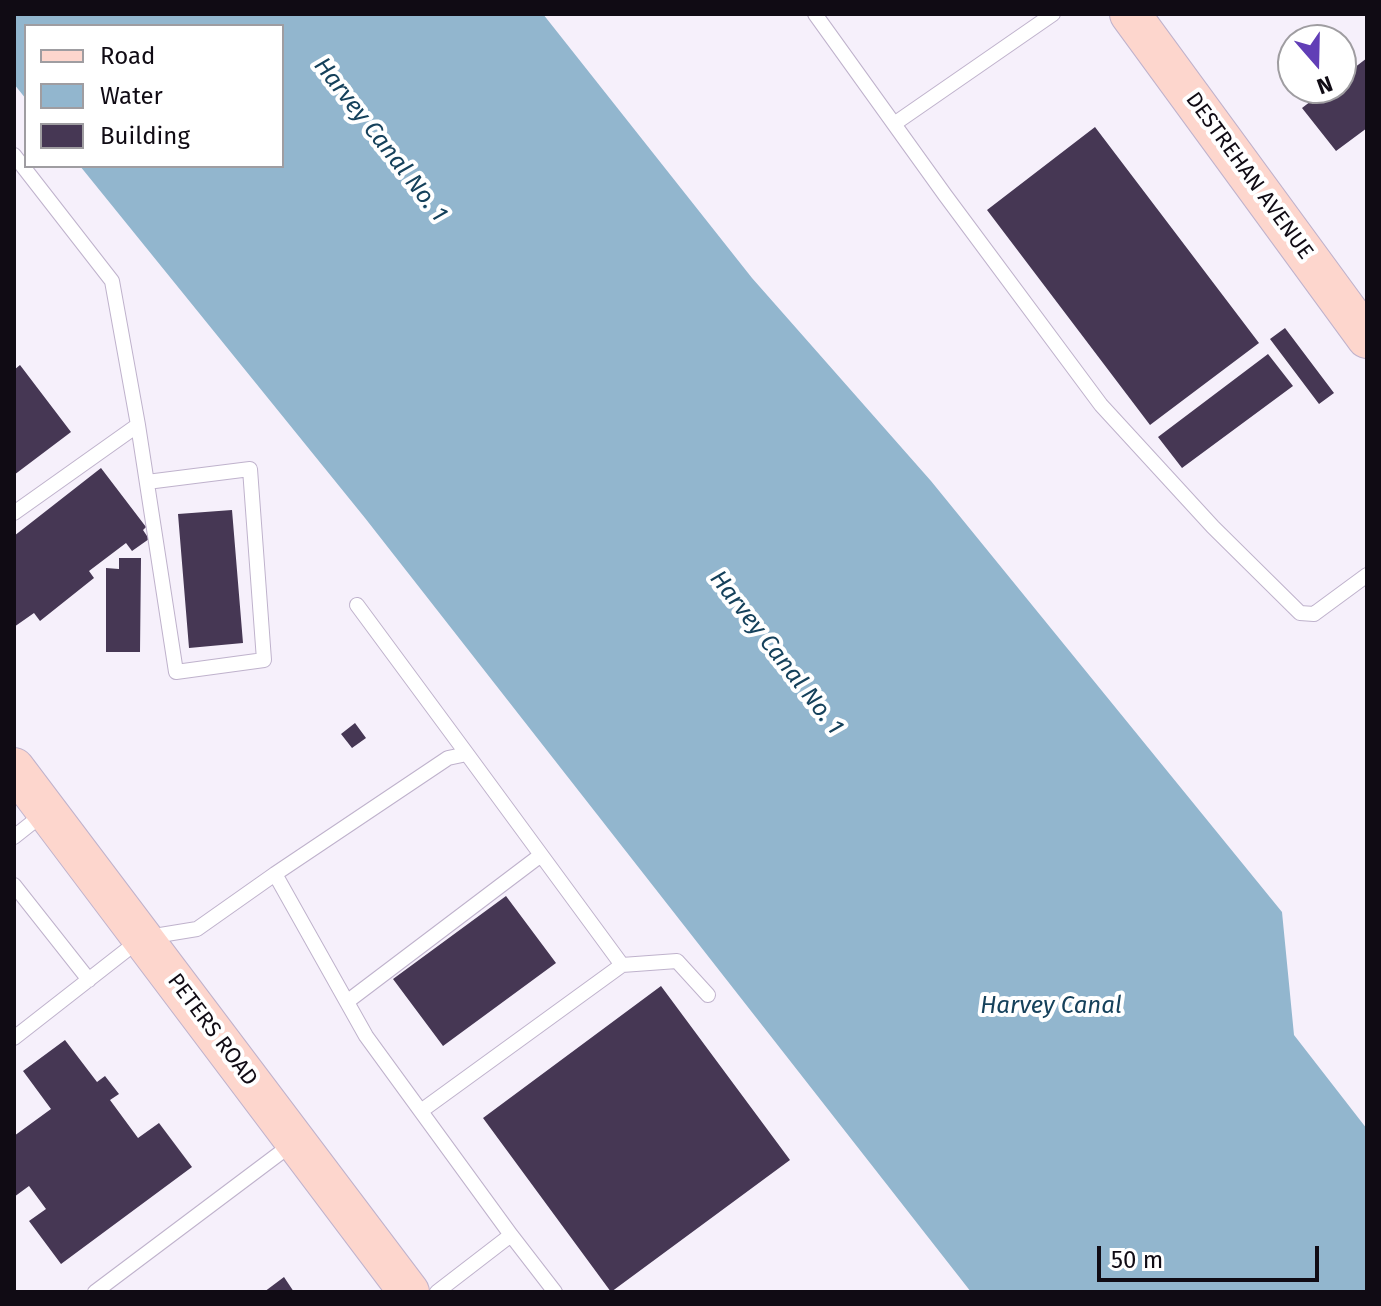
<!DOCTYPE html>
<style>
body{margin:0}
#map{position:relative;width:1381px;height:1306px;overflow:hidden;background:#f6f0fb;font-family:"Fira Sans",sans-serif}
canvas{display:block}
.frame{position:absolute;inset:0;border:16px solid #100b14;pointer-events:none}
.legend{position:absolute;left:24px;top:24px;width:260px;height:144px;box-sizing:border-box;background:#fff;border:2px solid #9f9da1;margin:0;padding:10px 14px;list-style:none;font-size:24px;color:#100b14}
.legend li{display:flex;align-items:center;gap:16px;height:40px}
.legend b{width:40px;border:2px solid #9f9da1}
.north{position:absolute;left:1277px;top:24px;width:80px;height:80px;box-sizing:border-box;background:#fff;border:2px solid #9f9da1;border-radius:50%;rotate:160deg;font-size:22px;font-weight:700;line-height:32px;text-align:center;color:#100b14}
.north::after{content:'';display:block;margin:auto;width:28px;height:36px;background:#613eb6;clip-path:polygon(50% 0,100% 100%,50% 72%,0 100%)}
.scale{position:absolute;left:1097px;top:1246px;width:222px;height:36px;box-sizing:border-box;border:4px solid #100b14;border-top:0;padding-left:10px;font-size:24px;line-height:28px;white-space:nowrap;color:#100b14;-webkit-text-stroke:6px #fff;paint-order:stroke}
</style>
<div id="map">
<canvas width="1381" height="1306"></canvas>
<div class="frame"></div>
<ul class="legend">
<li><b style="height:10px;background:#fdd6cd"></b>Road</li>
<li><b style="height:22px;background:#92b6ce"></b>Water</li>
<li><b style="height:22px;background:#463754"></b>Building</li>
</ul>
<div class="north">N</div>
<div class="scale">50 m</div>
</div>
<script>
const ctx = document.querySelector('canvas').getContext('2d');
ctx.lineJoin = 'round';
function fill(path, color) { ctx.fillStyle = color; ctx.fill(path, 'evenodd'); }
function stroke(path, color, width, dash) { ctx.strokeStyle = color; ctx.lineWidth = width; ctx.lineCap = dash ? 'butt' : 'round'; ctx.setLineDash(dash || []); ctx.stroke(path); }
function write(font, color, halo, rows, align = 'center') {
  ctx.font = font + ' "Fira Sans",sans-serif'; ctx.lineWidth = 8; ctx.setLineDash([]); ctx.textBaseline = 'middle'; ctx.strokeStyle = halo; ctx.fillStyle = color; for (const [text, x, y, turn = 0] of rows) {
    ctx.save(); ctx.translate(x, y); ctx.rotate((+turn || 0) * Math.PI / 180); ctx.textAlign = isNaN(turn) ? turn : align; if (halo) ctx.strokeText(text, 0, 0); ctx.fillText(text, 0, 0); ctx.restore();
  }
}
const water = new Path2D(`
 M14,14H543L752,278L931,481L1282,912L1294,1035L1367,1129V1292H971L365,518L80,166H282V26H26V99L14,84Z`);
const building = new Path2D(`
 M1367,58V128L1336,151L1302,108L1328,88H1341V78Z
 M1095,127L1259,343L1150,425L987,210Z
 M1285,328L1334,393L1319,404L1270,339Z
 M1268,354L1293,386L1182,468L1158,437Z
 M20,365L71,432L14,475V370Z
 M101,468L146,527L143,530L149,539L132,551L126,543L89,571L94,578L40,621L34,613L14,627V536Z
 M232,510L243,643L189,648L178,514Z
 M119,558H141L140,652H106V568L119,569Z
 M355,723L366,738L352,748L341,734Z
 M506,896L556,963L443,1046L393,979Z
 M661,986L790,1160L611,1292L483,1118Z
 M65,1040L97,1082L105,1076L119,1094L110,1100L138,1138L159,1123L192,1167L61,1264L29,1221L46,1209L29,1186L14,1197V1136L51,1109L23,1071Z
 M284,1277L294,1292H264Z`);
const lane = new Path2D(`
 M815,14L945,195L1101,405L1213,527L1300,613L1314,614L1367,575
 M894,124L1053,14
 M14,155L112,281L138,425
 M14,513L138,425L176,672L264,660L250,469L147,482
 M357,605L467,754
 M14,837L43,814
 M275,874L448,758L467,754L622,965L421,1111
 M14,885L89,980
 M622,965L677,961L708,995
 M348,1001L541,855
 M14,1038L142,938L197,929L275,874L366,1036L511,1235
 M95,1292L292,1144
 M437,1292L511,1235L555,1292`);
const secondary = new Path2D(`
 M1130,14L1367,338
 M14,768L409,1292`);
const streetNames = [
 ["DESTREHAN AVENUE",1249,176,54],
 ["PETERS ROAD",212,1030,53]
];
const waterNames = [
 ["Harvey Canal No. 1",380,140,52],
 ["Harvey Canal No. 1",776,653,52],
 ["Harvey Canal",1051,1006]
];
fill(water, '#92b6ce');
fill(building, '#463754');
stroke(lane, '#bfb2cc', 16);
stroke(secondary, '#bfb2cc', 42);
stroke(lane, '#fff', 14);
stroke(secondary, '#fdd6cd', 40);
write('22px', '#100b14', '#fff', streetNames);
write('italic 24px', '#15415b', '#fff', waterNames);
</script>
